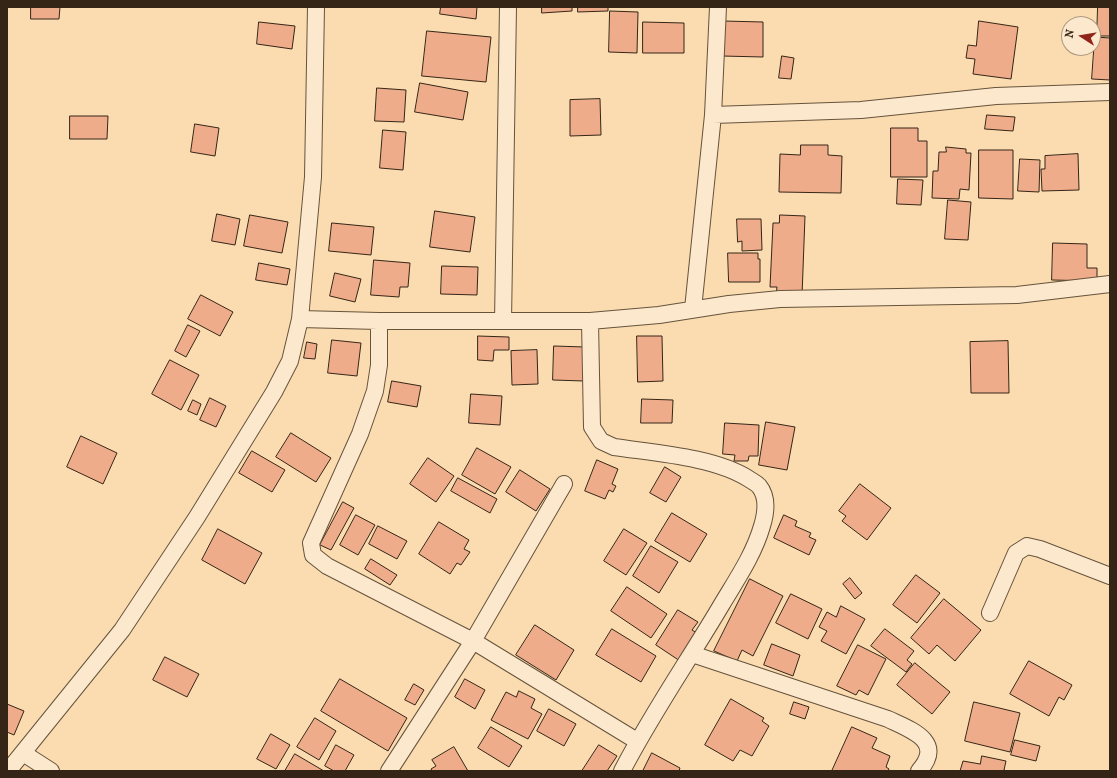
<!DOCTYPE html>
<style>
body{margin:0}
#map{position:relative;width:1117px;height:778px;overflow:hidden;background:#fadcb0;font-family:"IM FELL French Canon",serif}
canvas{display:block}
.frame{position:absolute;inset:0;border:8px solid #352516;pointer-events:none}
.north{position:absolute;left:1061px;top:16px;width:40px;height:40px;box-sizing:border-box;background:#fce8cc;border:1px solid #ac9a83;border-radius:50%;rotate:282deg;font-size:11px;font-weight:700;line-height:16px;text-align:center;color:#352516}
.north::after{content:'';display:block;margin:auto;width:14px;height:18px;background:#8f2418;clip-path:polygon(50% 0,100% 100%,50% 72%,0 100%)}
</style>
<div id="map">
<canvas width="1117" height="778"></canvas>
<div class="frame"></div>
<div class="north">N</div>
</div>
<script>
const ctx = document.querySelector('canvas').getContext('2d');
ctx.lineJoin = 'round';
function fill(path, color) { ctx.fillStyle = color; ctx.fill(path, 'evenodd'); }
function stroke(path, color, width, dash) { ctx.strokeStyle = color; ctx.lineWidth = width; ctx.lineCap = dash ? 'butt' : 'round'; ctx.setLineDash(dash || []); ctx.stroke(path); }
const building = new Path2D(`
 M31,7H60L59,19H31Z
 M441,7H477L476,19L440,14Z
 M542,7H572V11L542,13Z
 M578,7H608V11L578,12Z
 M1098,7H1110V36H1097Z
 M610,11L638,12L637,53L609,52Z
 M723,21L763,22V57L722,56Z
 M979,21L1018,27L1011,79L973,74L975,59L966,58L968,45L976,46Z
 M259,22L295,26L292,49L257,44Z
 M643,22L684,23V53H643Z
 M427,31L491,37L486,82L422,76Z
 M1095,37L1110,38V80L1092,79Z
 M782,56L794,58L791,79L779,78Z
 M420,83L468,92L463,120L415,112Z
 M377,88L406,90L404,122L375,121Z
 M600,99L601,135L570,136V100Z
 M987,115L1015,117L1013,131L985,129Z
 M70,116H108L107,139H70Z
 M195,124L219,128L215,156L191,152Z
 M891,128H918V141H927V177H891Z
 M383,130L406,132L403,170L380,168Z
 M801,145H828V155L842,156L841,193L779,192L780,154L800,155Z
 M946,147L966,149V153H971L969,190L960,189L959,199L932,198L933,171H938L939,152H946Z
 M979,150H1013V199L979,198Z
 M1078,154L1079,190L1042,191L1041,169H1045V156Z
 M1020,159L1040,160L1039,192L1018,191Z
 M898,179L923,180L921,205L897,204Z
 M948,200L971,202L968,240L945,239Z
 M435,211L475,217L470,252L430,247Z
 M217,214L240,219L235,245L212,241Z
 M250,215L288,222L282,253L244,246Z
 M780,215L805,216L802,296L776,295L777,287H770L773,223H779Z
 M737,219H761L762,250L742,251V241L738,242Z
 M332,223L374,227L371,255L329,251Z
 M1053,243L1087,244V268H1097V281L1052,280Z
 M728,253H758V259H760V282H729Z
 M374,260L410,263L408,287H400L399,297L371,295Z
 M259,263L290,269L287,285L256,280Z
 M442,266L478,267L477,295L441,294Z
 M335,273L361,279L355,302L330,296Z
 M201,295L233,312L220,336L188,319Z
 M188,325L200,331L186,357L175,351Z
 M478,336L509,337V350H494L493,361L478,360Z
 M637,336H662L663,381L638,382Z
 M332,340L361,343L357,376L328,373Z
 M1008,341L1009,393H971L970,342Z
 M307,342L317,344L315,359L304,358Z
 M554,346L585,347L584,381L553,380Z
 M537,350L538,384L512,385L511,351Z
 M170,360L199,375L181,410L152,394Z
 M392,381L421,386L417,407L388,402Z
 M471,394L502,396L500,425L469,423Z
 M210,398L226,406L216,427L200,420Z
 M642,399L673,400L672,423H641Z
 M193,400L201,404L197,415L188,411Z
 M766,422L795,427L787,470L759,465Z
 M725,423L759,425L758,456H749L748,461H734L735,455L723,454Z
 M291,433L331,458L316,482L276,457Z
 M81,436L117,453L103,484L67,467Z
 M477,448L511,467L495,494L462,475Z
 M252,451L285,470L272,492L239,473Z
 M428,458L454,476L436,502L410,484Z
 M597,460L618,469L612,484L616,486L613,492L609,490L605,499L585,491Z
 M665,467L681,477L666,502L650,493Z
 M520,470L550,489L536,511L506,492Z
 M458,478L497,499L490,513L451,491Z
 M860,484L891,508L867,540L842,521L846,516L839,511Z
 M343,502L354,508L331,550L320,545Z
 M672,513L707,534L690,562L655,541Z
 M356,515L375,525L358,555L340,545Z
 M784,515L797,521L795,526L811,533L809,537L816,540L809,555L774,538Z
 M439,522L469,540L464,549L470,552L461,565L457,563L450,574L419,554Z
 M378,526L407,541L397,559L369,544Z
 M218,529L262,553L245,584L202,560Z
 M624,529L647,543L626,575L604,561Z
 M651,546L678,562L659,593L633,576Z
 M371,559L397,575L390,585L365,569Z
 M916,575L940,593L917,623L893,605Z
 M850,578L862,593L855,599L843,584Z
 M750,579L783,596L753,656L742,650L737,661L714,651Z
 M627,587L667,614L651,638L611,611Z
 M791,594L822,609L808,639L776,623Z
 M944,599L981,630L955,661L937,645L929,654L911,638Z
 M841,606L865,619L846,654L821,641L827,631L819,627L827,612L836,617Z
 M678,610L698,622L692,630L697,633L680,661L656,645Z
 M535,625L574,650L556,680L516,655Z
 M612,629L656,656L641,682L596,655Z
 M885,629L914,651L907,660L912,664L906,672L871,646Z
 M772,644L800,655L793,676L764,665Z
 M858,645L886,659L868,695L859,690L856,695L837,686Z
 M165,657L199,674L187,697L153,680Z
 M1029,661L1072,685L1064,700L1059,697L1049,716L1010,694Z
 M915,663L950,692L932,714L897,685Z
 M340,679L407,718L388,751L321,711Z
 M465,679L485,690L475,709L455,697Z
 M414,684L424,690L415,705L405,700Z
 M519,691L535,699L531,708L542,714L528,739L491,720L506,692L516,697Z
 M731,699L764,718L762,721L769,726L752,756L740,750L733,761L705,745Z
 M794,702L809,707L805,719L790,714Z
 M974,702L1020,713L1010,752L965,741Z
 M7,704L24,711L14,735L7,732Z
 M549,709L576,724L564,746L537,731Z
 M315,718L336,731L319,760L297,747Z
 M491,727L522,746L509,767L478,748Z
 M852,727L877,738L872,748L890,756L886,767L889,769L888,771H832Z
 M271,734L290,745L276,769L257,759Z
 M1015,740L1040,746L1036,761L1011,755Z
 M336,745L354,755L345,771H334L325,766Z
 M599,745L617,756L607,771H582Z
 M454,747L468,771H432L431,769L436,766L432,760Z
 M652,753L680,768L679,771H643Z
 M295,754L324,771H285Z
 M982,756L1006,761L1004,770L1007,771H960L963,761L980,764Z`);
const minor = new Path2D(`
 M713,115L861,110L996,96L1110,92
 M693,309L713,115L718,7
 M300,319L379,321H590L659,315L729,304L780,299L1017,295L1110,284
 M379,321V365L375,391L360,434L311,543L313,555L327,566L473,641L637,741
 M503,321L508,7
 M590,321L592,427L601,441L614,447C654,453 715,457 749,479C752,481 756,483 759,486C768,497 766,513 762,526C754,554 737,579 722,604C689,660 652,713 622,771
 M990,613L1016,553L1027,546L1040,549L1110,576
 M692,654L888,719C911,730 945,741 919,771
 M23,753L51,771
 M8,771L122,630L197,517L274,392L290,361L300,319L313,177L316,7
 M389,771L473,641L564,484`);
fill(building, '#eeac8b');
stroke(building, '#352516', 1);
stroke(minor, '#66533c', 18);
stroke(minor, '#fce8cc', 16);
</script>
